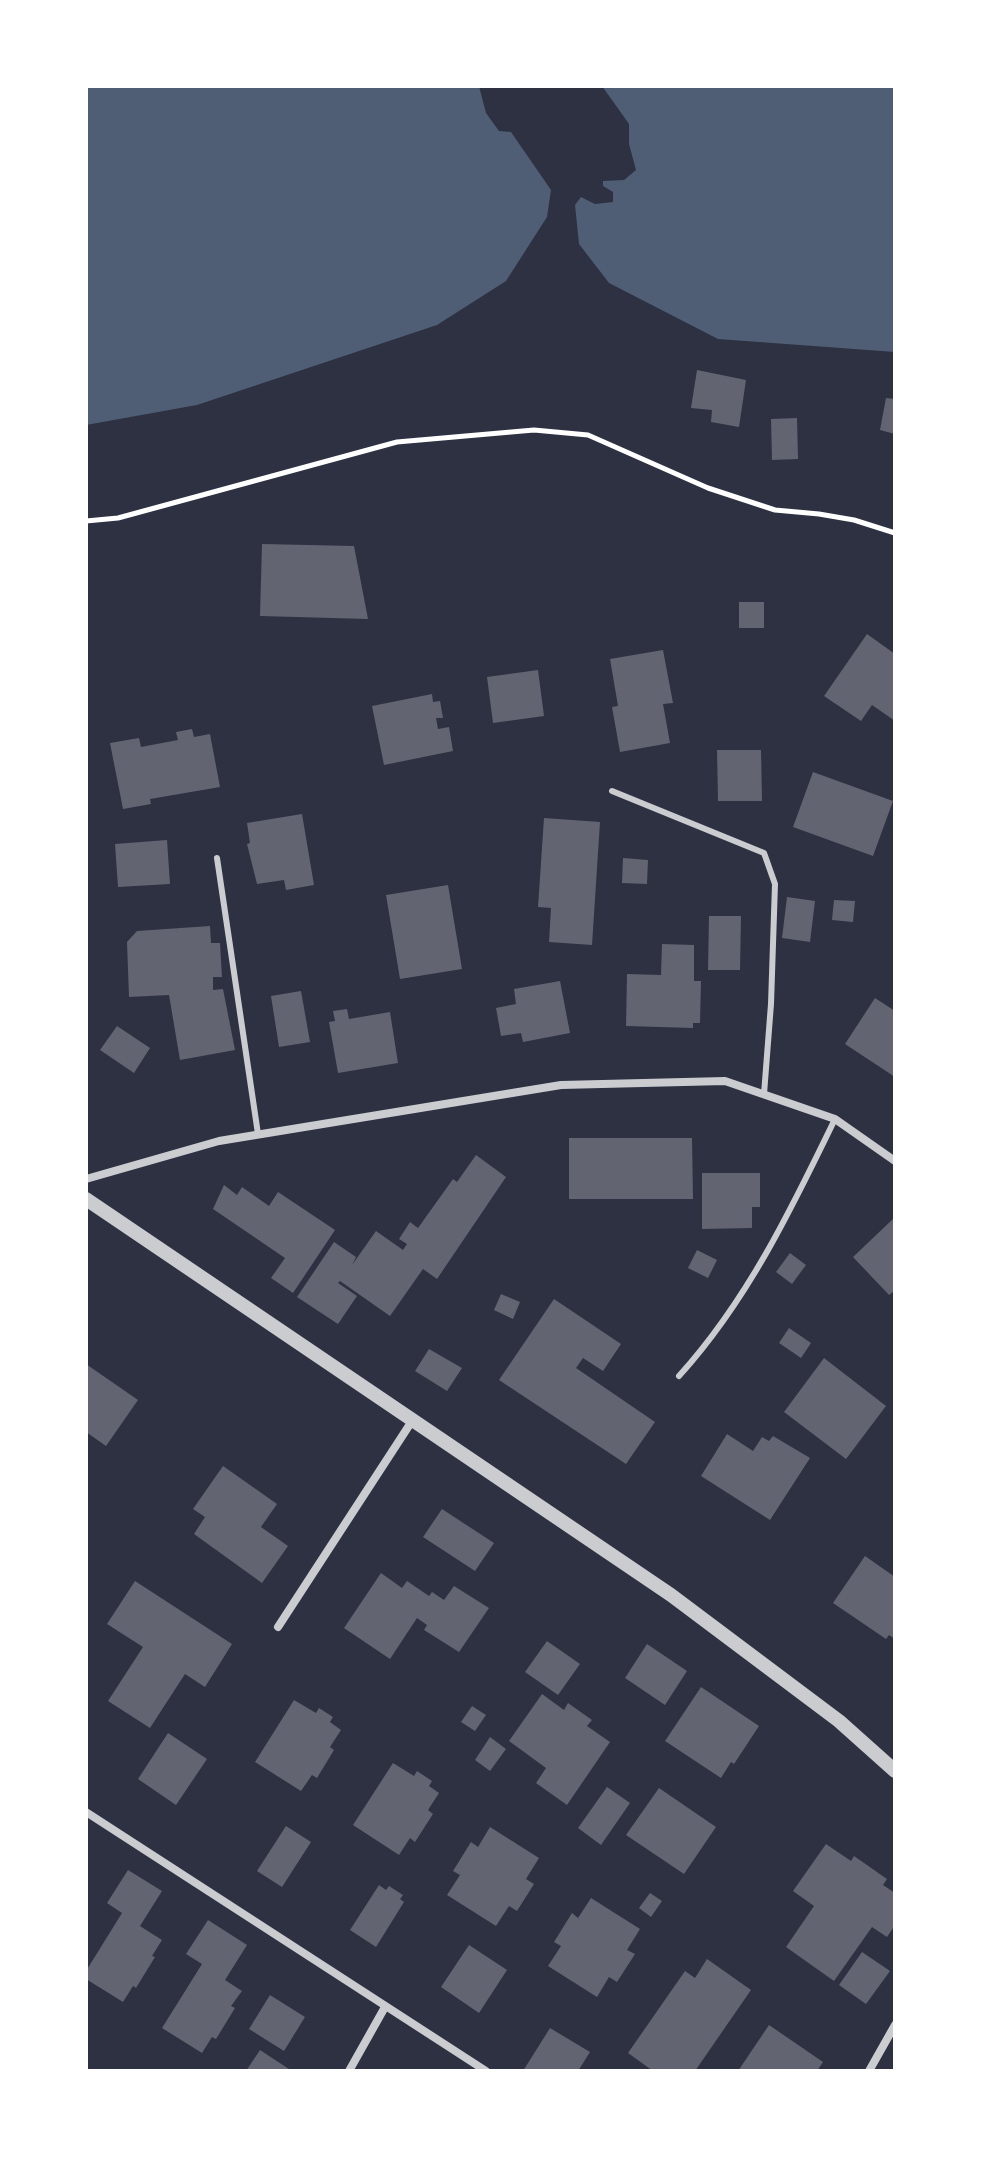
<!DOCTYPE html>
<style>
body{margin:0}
#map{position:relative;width:981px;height:2157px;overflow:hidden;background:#2d3142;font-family:"DM Sans",sans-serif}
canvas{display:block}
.frame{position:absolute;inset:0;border:88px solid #fff;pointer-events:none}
</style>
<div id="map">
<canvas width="981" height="2157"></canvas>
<div class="frame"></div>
</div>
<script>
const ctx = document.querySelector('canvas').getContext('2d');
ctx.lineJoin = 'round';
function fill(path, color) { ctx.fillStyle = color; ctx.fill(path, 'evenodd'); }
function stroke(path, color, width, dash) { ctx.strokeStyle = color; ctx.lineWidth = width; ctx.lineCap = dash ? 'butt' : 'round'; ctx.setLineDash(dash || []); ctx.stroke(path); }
const water = new Path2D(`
 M86,86H479L486,113L499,131L511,132L551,190L547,217L506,281L437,325L197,405L86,425Z
 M602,86H895V352L718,339L609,283L579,244L575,205L581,197L595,204L613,202V192L603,186V181L624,180L636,170L629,144V124Z`);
const building = new Path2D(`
 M697,370L746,380L739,427L711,422L712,410L691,408Z
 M886,398L895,399V434L880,430Z
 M797,418L798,459L772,460L771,419Z
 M262,544L354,546L368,619L260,616Z
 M739,602H764V628H739Z
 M867,634L895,654V721L872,705L861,721L824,696Z
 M663,650L673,703L663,704L670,743L620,752L612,707L618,706L610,659Z
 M538,670L544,716L493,723L487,677Z
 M432,694L433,702L440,701L443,718H436L438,729L449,727L453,751L384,765L372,706Z
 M192,729L194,737L210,734L220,787L150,799L151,804L123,809L110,743L139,738L141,747L178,740L176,732Z
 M717,750H761L762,801H718Z
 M813,772L893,801L873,856L793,827Z
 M302,814L314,885L286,890L284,880L257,884L247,844L250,843L247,823Z
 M544,818L600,822L592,945L549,942L551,908L538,907Z
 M167,840L170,884L118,887L115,844Z
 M623,858L648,860L647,884L622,883Z
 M448,885L462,969L400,979L386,895Z
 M787,897L815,901L810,942L782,938Z
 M834,900L855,901L853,922L832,920Z
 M709,916H741L740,970H708Z
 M210,926L211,943H220L222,977H213V990L223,989L235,1050L180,1060L169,995L129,997L127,942L137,931Z
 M662,944L694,945V981H701L700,1023H693V1028L626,1026L627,974L661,975Z
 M560,981L570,1033L523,1042L521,1033L501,1036L496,1008L516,1004L514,989Z
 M301,991L310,1042L279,1047L271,996Z
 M875,998L895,1011V1077L845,1044Z
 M347,1009L349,1019L390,1012L398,1063L338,1073L329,1022L335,1021L333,1011Z
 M117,1026L150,1048L134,1073L100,1050Z
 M569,1138H692L693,1199H569Z
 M476,1155L506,1177L437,1279L423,1269L390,1316L340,1281L338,1283L357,1296L338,1324L297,1297L334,1242L356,1257L352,1265L376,1231L403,1250L407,1244L399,1239L410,1222L418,1228L453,1179L457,1182Z
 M702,1173H760V1207H752V1228L702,1229Z
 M224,1185L237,1195L242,1187L269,1206L278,1192L335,1230L293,1293L271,1278L285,1258L213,1209Z
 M895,1217V1294L893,1292L889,1295L853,1257Z
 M697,1250L717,1260L708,1278L688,1268Z
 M790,1253L806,1265L792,1284L776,1272Z
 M501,1294L520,1302L513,1319L494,1310Z
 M554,1299L621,1344L603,1371L583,1358L576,1368L655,1422L626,1464L499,1380Z
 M789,1328L811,1343L801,1358L779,1343Z
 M429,1349L462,1368L447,1391L415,1371Z
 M824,1358L886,1406L846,1459L784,1412Z
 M86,1364L138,1400L106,1446L86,1432Z
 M727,1434L753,1451L762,1437L769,1441L773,1436L810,1458L770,1520L701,1476Z
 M223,1466L277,1504L261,1527L288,1546L262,1583L194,1534L205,1517L193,1509Z
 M442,1509L494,1543L475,1571L423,1537Z
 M865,1556L895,1577V1639L889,1635L886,1639L833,1603Z
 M381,1573L402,1588L407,1581L429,1596L432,1592L444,1600L454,1586L489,1608L459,1652L424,1630L427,1625L417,1618L390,1659L344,1628Z
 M135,1581L232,1644L205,1687L185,1674L150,1728L108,1701L143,1647L107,1624Z
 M547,1641L580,1664L558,1695L525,1672Z
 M647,1644L687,1671L665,1705L625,1678Z
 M701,1687L759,1726L734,1764L731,1762L721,1778L665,1741Z
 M542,1694L564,1710L568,1703L592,1720L587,1726L610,1742L567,1805L536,1783L546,1768L509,1741Z
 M294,1700L316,1713L319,1708L333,1717L330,1722L341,1730L330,1747L334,1750L317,1778L312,1775L301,1791L255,1762Z
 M472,1706L486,1715L475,1731L461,1722Z
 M168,1733L207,1759L176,1805L138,1779Z
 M490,1737L506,1749L490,1771L475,1760Z
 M393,1763L414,1776L417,1771L432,1781L429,1786L439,1793L428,1810L433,1814L415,1842L410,1838L399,1855L353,1825Z
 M607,1787L630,1803L601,1845L578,1828Z
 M659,1788L716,1827L684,1874L626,1835Z
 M286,1826L311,1842L282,1887L257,1871Z
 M490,1827L539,1858L526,1879L534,1884L517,1911L509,1906L496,1926L447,1895L460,1875L453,1871L471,1842L478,1847Z
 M826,1844L851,1861L854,1856L887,1879L883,1885L895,1893V1925L887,1937L872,1927L834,1981L786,1947L814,1906L793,1891Z
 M128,1870L162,1891L140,1926L162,1940L152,1956L155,1957L136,1988L133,1986L123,2002L86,1979V1971L122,1913L107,1903Z
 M379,1885L386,1890L389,1886L403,1895L400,1899L404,1902L376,1947L350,1930Z
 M650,1893L662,1901L651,1917L639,1908Z
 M591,1898L640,1929L627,1950L635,1954L617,1982L609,1977L597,1997L548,1966L561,1946L554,1942L572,1913L578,1918Z
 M208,1920L247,1945L225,1980L242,1991L231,2006L235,2008L216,2039L212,2037L202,2053L162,2028L202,1964L186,1954Z
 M469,1945L507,1970L479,2013L441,1987Z
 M862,1952L890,1971L866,2004L839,1985Z
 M707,1959L751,1990L695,2071H653L628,2053L685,1971L695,1978Z
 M270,1995L305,2017L284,2051L249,2029Z
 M769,2025L823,2062L817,2071H738Z
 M550,2028L590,2052L578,2071H523Z
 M260,2050L292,2071H246Z`);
const path = new Path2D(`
 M86,521L118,518L397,442L534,430L588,435L708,488L775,510L819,514L854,520L895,533`);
const service = new Path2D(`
 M612,791L764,853L775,884L771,1004L764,1094
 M217,858L258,1134
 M679,1376C747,1301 791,1210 835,1119`);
const minor = new Path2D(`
 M86,1179L219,1141L561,1085L725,1081L835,1119L895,1161
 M278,1627L412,1421
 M86,1812L486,2071
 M349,2071L385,2007
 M869,2071L895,2025`);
const tertiary = new Path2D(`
 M86,1199L671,1595L839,1721L895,1771`);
fill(water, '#4f5d75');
fill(building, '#626471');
stroke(path, '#fff', 5);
stroke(service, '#caccd0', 6);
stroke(minor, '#caccd0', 8);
stroke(tertiary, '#caccd0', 14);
</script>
